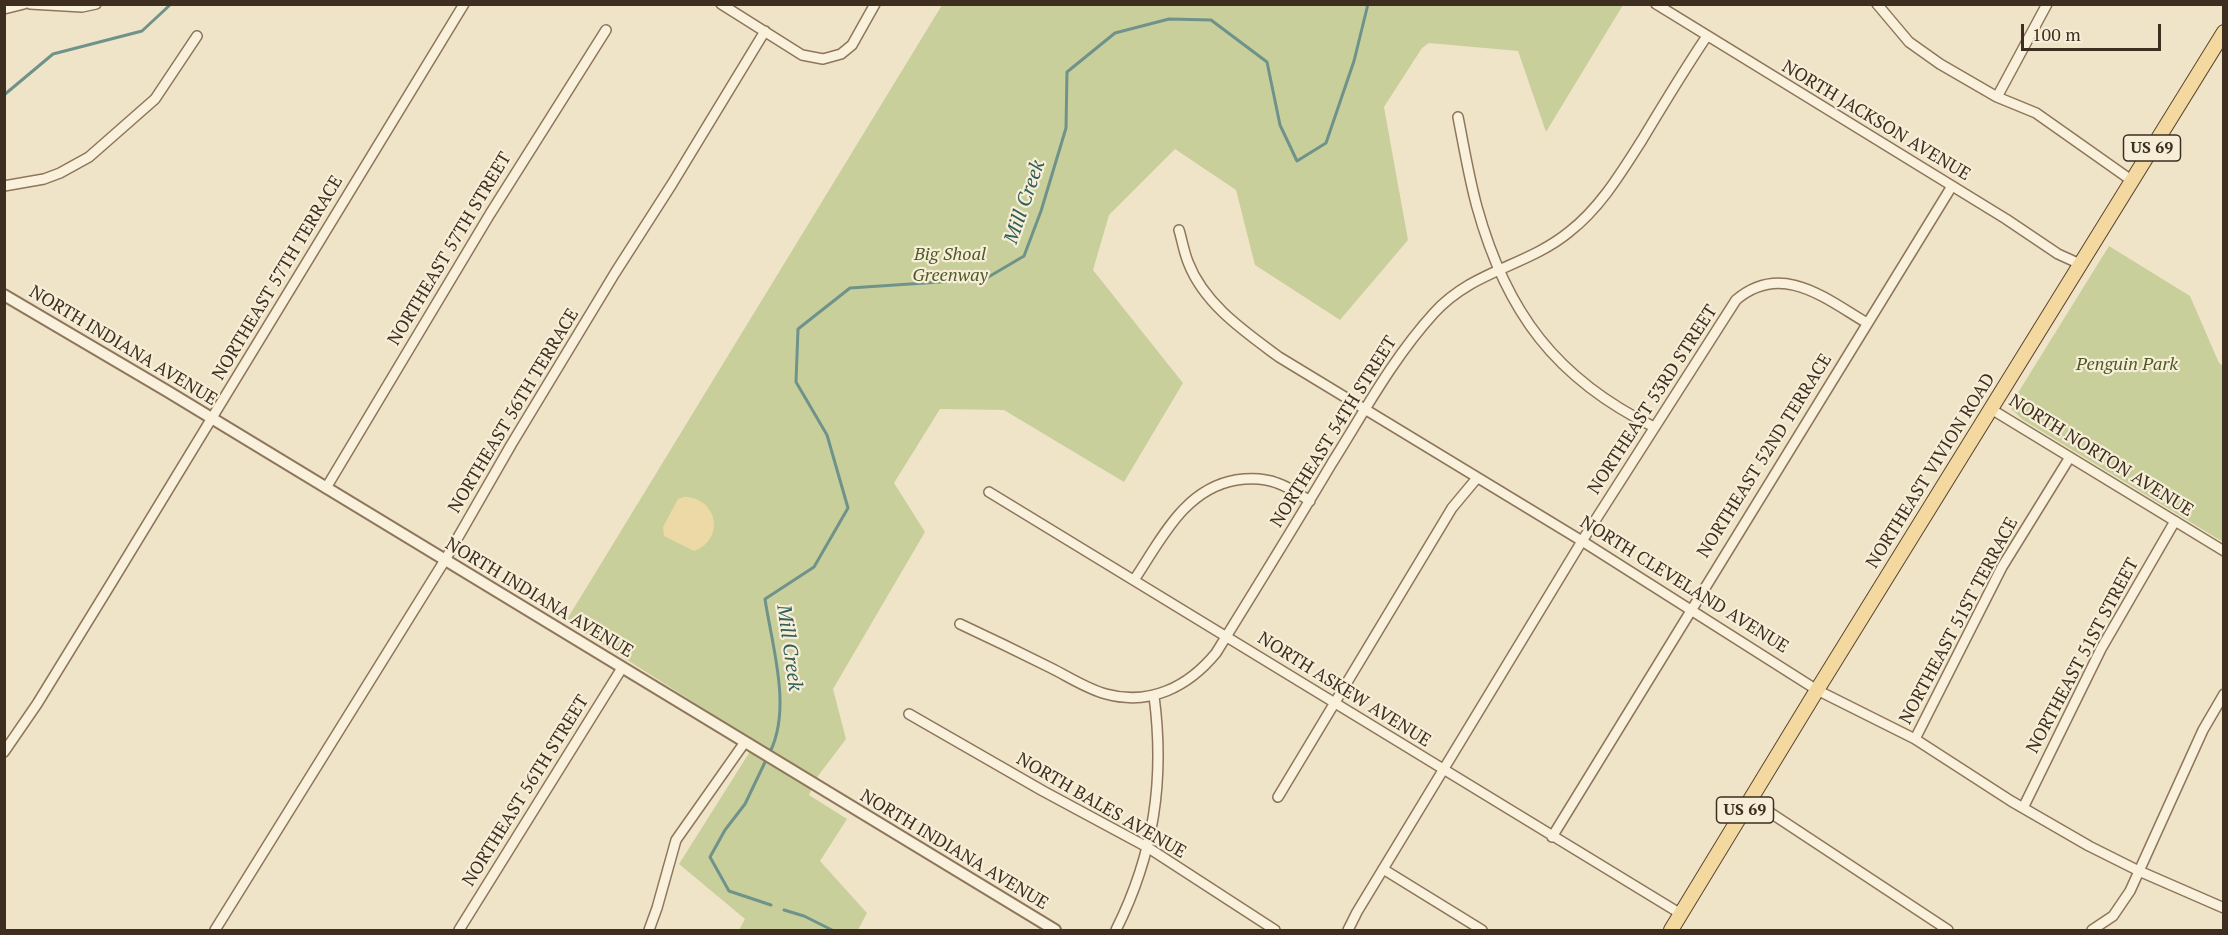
<!DOCTYPE html>
<style>
body{margin:0}
#map{position:relative;width:2228px;height:935px;overflow:hidden;background:#f0e4c8;font-family:"PT Serif",serif}
canvas{display:block}
.frame{position:absolute;inset:0;border:6px solid #3d2e20;pointer-events:none}
.scale{position:absolute;left:2021px;top:24px;width:140px;height:27px;box-sizing:border-box;border:3px solid #3d2e20;border-top:0;padding-left:8px;font-size:18px;line-height:21px;white-space:nowrap;color:#3d2e20;-webkit-text-stroke:4px #f7eed8;paint-order:stroke}
</style>
<div id="map">
<canvas width="2228" height="935"></canvas>
<div class="frame"></div>
<div class="scale">100 m</div>
</div>
<script>
const ctx = document.querySelector('canvas').getContext('2d');
ctx.lineJoin = 'round';
function fill(path, color) { ctx.fillStyle = color; ctx.fill(path, 'evenodd'); }
function stroke(path, color, width, dash) { ctx.strokeStyle = color; ctx.lineWidth = width; ctx.lineCap = dash ? 'butt' : 'round'; ctx.setLineDash(dash || []); ctx.stroke(path); }
function write(font, color, halo, rows, align = 'center') {
  ctx.font = font + ' "PT Serif",serif'; ctx.lineWidth = 4.5; ctx.setLineDash([]); ctx.textBaseline = 'middle'; ctx.strokeStyle = halo; ctx.fillStyle = color; for (const [text, x, y, turn = 0] of rows) {
    ctx.save(); ctx.translate(x, y); ctx.rotate((+turn || 0) * Math.PI / 180); ctx.textAlign = isNaN(turn) ? turn : align; if (halo) ctx.strokeText(text, 0, 0); ctx.fillText(text, 0, 0); ctx.restore();
  }
}
const green = new Path2D(`
 M942,5H1623L1546,132L1518,51L1429,43L1422,48L1384,107L1408,240L1340,320L1255,265L1236,190L1175,149L1109,215L1093,270L1183,383L1124,482L1004,410L940,409L894,483L925,532L833,689L846,739L818,776L809,795L847,819L820,861L867,913L858,930H739L745,919L679,864L756,742L566,621Z
 M2109,246L2190,296L2219,363L2223,366V542L2023,420L2011,409V404Z`);
const sand = new Path2D(`
 M684,497C717,497 726,539 694,551L664,536L663,527L678,499Z`);
const stream = new Path2D(`
 M4,95L53,54L142,31L171,4
 M770,752C792,708 772,646 765,599L814,567L848,508L827,435L796,382L798,329L850,288L985,279L1024,256L1041,211L1066,128L1067,72L1115,33L1169,19L1211,20L1267,62L1280,125L1297,161L1326,143L1354,61L1368,4
 M767,758L745,804L725,830L710,857L729,891L771,905
 M784,910L804,916L832,930`);
const minor = new Path2D(`
 M30,4L82,7L96,4
 M721,4L802,55L823,59L841,54L852,45L875,4
 M1656,4L2006,219L2058,254L2080,264
 M1877,4L1909,42L1940,64L1997,97L2036,113L2131,180
 M4,9L24,4
 M1997,97L2047,4
 M1458,117C1464,147 1469,178 1477,207C1506,312 1556,379 1654,427
 M4,186L44,179L60,173L89,157L155,99L197,36
 M1179,230C1182,240 1184,252 1188,262C1204,304 1244,331 1279,357L1582,541L1817,690L1915,739L2011,801L2089,846L2139,871L2224,908
 M1991,409L2224,551
 M326,488L490,214L606,30
 M989,492L1681,914
 M1134,580C1161,540 1184,489 1236,480C1250,478 1264,478 1277,483C1289,487 1299,494 1310,501
 M960,624C990,638 1021,653 1051,668C1069,677 1087,689 1106,694C1150,706 1188,687 1216,653C1255,590 1294,527 1332,463C1364,412 1393,358 1434,313C1473,270 1526,267 1569,232C1600,208 1621,173 1642,140C1663,105 1684,70 1707,36
 M909,714L1043,791L1147,847L1275,930
 M1915,739L2002,567L2070,457
 M4,752L37,704L112,582L464,4
 M1278,797L1452,508L1477,478
 M1751,800L1948,930
 M2023,808L2101,649L2175,521
 M1552,837L1952,186
 M1383,869L1482,930
 M215,930L445,560L511,445L615,273L672,184L765,31
 M459,930L622,668
 M649,930L657,908L676,840L745,742
 M1116,930C1154,854 1165,780 1154,696
 M1348,930L1357,912L1582,541L1736,300C1782,261 1826,299 1867,323
 M2092,930L2113,916L2130,891L2203,730L2224,694`);
const tertiary = new Path2D(`
 M4,295L167,391L1055,930`);
const primary = new Path2D(`
 M1671,930L1817,690L2224,32`);
const shields = [
 [2152,148,57],
 [1745,810,57]
];
const shieldNames = [
 ["US 69",2152,148],
 ["US 69",1745,810]
];
const streetNames = [
 ["NORTH JACKSON AVENUE",1876,121,31],
 ["NORTHEAST 57TH STREET",450,249,-59],
 ["NORTHEAST 57TH TERRACE",278,278,-59],
 ["NORTH INDIANA AVENUE",123,346,31],
 ["NORTHEAST 53RD STREET",1653,400,-57],
 ["NORTHEAST 56TH TERRACE",514,411,-59],
 ["NORTHEAST 54TH STREET",1334,432,-58],
 ["NORTHEAST 52ND TERRACE",1765,456,-58],
 ["NORTH NORTON AVENUE",2101,456,32],
 ["NORTHEAST VIVION ROAD",1931,471,-58],
 ["NORTH CLEVELAND AVENUE",1684,585,32],
 ["NORTH INDIANA AVENUE",539,598,31],
 ["NORTHEAST 51ST TERRACE",1959,621,-62],
 ["NORTHEAST 51ST STREET",2083,656,-62],
 ["NORTH ASKEW AVENUE",1344,690,32],
 ["NORTHEAST 56TH STREET",526,791,-58],
 ["NORTH BALES AVENUE",1101,806,30],
 ["NORTH INDIANA AVENUE",954,850,31]
];
const parkNames = [
 ["Big Shoal",950,255],
 ["Greenway",950,276],
 ["Penguin Park",2127,365]
];
const waterNames = [
 ["Mill Creek",1025,202,-71],
 ["Mill Creek",789,648,82]
];
fill(green, '#c9cf9b');
fill(sand, '#ecd9a5');
stroke(stream, '#6f938a', 3);
stroke(minor, '#8d765c', 12);
stroke(tertiary, '#8d765c', 14);
stroke(primary, '#5b4430', 16);
stroke(minor, '#faf1dc', 9);
stroke(tertiary, '#faf1dc', 10);
stroke(primary, '#f3d9a0', 14);
for (const [x, y, w] of shields) { const box = new Path2D(); box.roundRect(x - w / 2, y - 13, w, 26, 4.5); ctx.fillStyle = '#f7eed8'; ctx.fill(box); stroke(box, '#3d2e20', 1.5); }
write('bold 16px', '#3d2e20', null, shieldNames);
write('18px', '#3d2e20', '#f7eed8', streetNames);
write('italic 18px', '#4d5a26', '#f7eed8', parkNames);
write('italic 20px', '#2f5d5a', '#f7eed8', waterNames);
</script>
